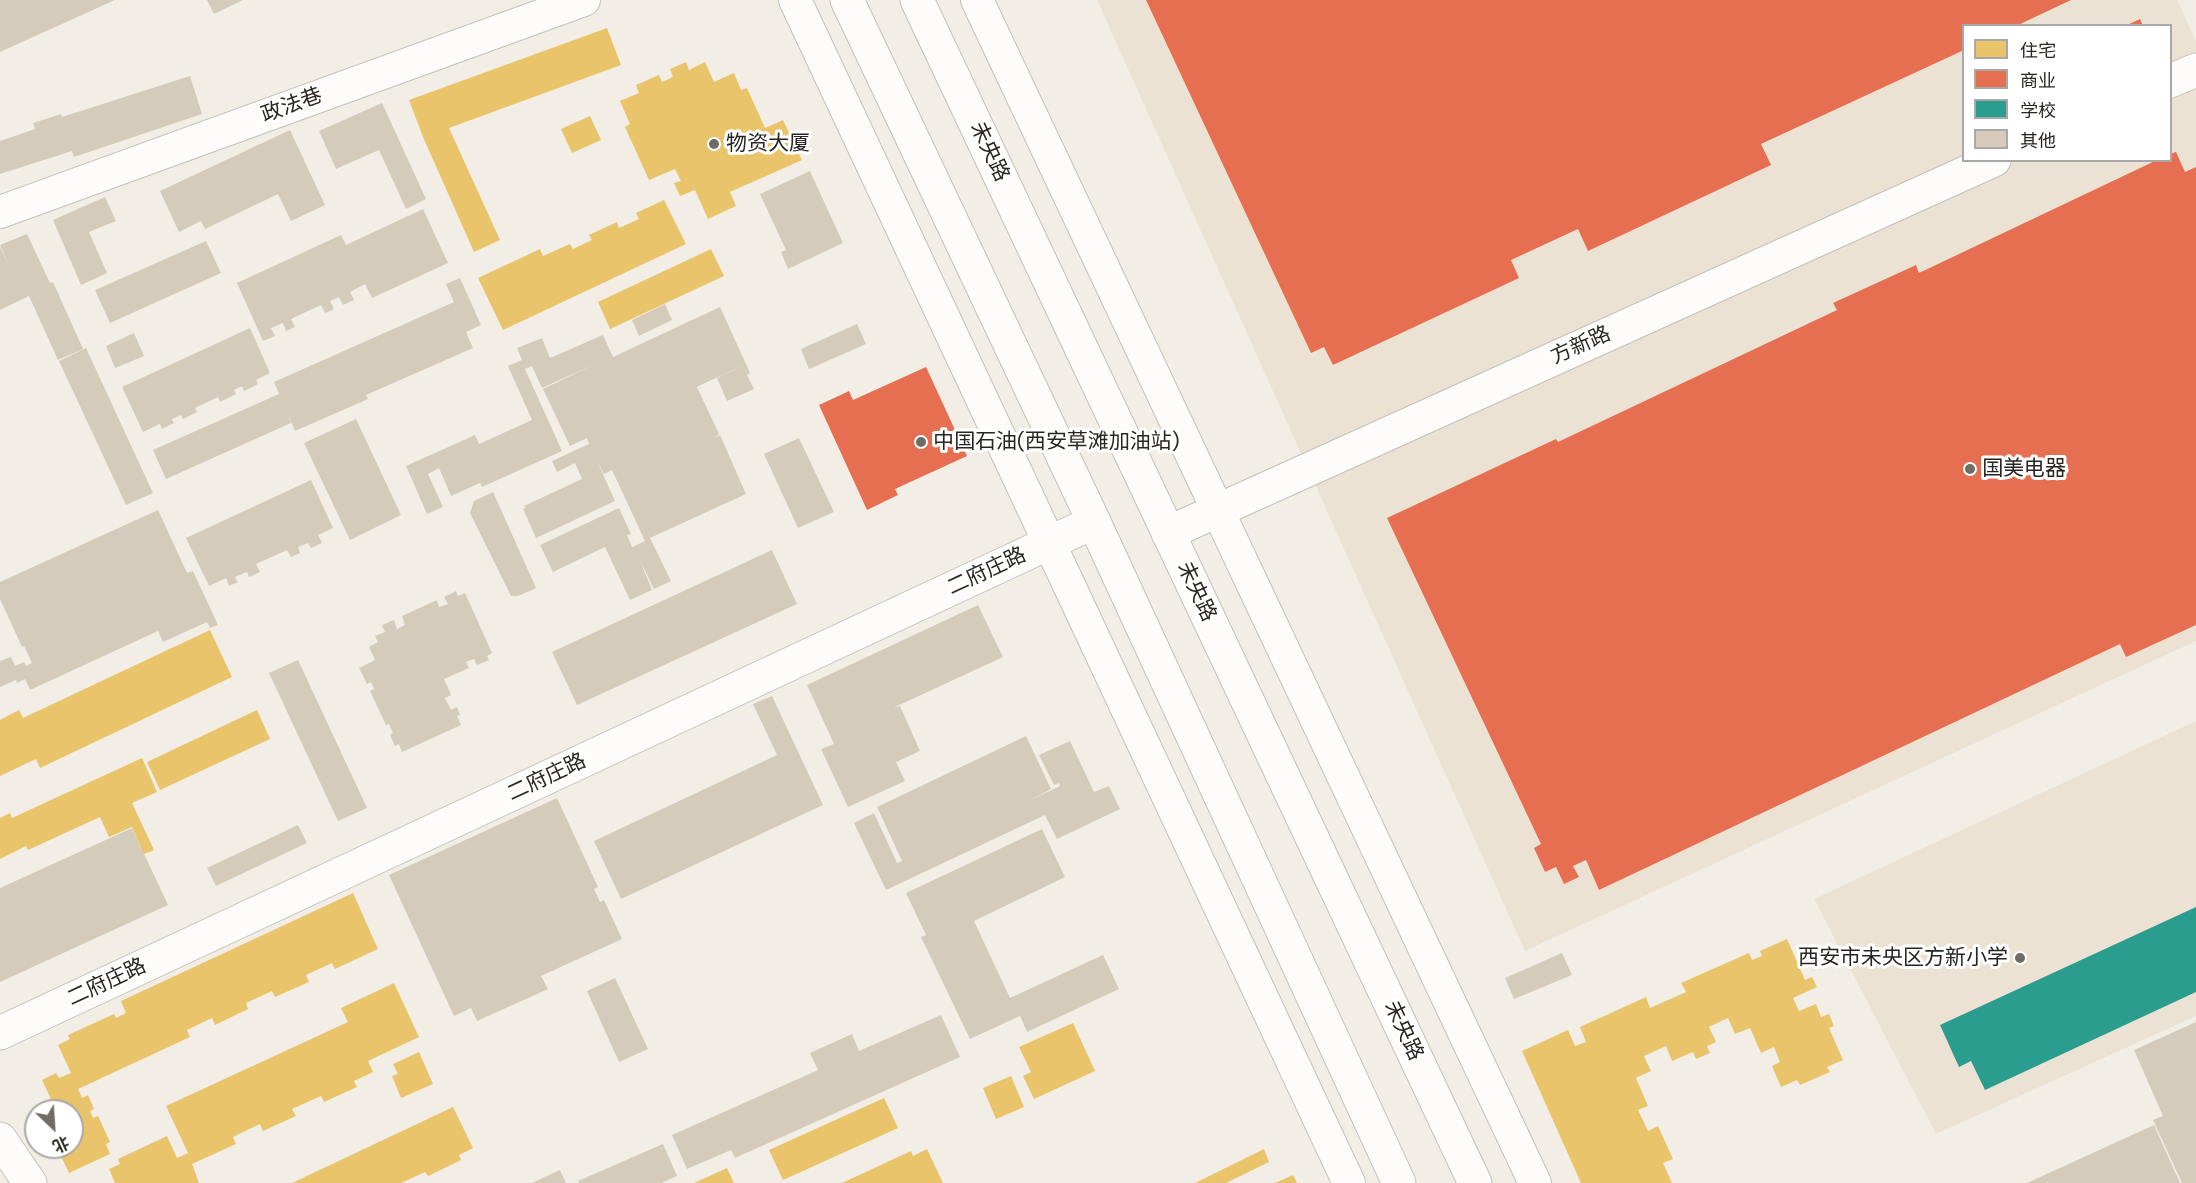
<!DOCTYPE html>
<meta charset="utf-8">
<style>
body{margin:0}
#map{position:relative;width:2196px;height:1183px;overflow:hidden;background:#f2eee6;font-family:"DM Sans","Noto Sans SC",sans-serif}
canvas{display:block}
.legend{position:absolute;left:1962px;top:24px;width:210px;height:138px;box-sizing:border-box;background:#fff;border:2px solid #a9a8a6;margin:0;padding:8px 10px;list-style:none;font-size:18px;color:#292621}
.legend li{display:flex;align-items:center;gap:12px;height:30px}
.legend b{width:30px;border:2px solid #a9a8a6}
.north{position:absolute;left:24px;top:1099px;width:60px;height:60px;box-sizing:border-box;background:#fff;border:2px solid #a9a8a6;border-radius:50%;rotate:155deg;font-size:16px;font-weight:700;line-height:24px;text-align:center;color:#292621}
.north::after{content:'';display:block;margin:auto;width:21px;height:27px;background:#6f6c66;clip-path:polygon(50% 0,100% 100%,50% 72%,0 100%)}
</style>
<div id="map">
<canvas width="2196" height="1183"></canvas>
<ul class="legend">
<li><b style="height:16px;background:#e9c46a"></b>住宅</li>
<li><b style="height:16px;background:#e76f51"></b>商业</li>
<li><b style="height:16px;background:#2a9d8f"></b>学校</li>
<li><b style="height:16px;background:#d5cbbb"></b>其他</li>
</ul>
<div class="north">北</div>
</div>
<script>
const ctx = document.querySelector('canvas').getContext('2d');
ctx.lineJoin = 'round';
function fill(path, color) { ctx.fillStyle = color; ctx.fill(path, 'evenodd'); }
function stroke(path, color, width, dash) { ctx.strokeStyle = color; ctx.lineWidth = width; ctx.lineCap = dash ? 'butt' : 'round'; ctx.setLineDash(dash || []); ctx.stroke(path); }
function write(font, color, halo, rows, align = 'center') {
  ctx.font = font + ' "DM Sans","Noto Sans SC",sans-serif'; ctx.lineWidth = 6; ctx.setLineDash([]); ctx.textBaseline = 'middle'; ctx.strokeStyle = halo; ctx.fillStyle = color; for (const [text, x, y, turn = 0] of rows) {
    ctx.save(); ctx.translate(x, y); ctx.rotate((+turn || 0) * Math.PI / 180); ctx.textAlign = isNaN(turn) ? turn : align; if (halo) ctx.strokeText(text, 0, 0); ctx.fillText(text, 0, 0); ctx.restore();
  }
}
const built = new Path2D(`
 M1097,0H2177L2196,41V641L1525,951ZM1964,26H2170V160H1964Z
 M2196,721V1016L1936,1134L1814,899Z`);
const homes = new Path2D(`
 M607,28L621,65L449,128L500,240L474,252L423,137L409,100Z
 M686,62L689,70L705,62L714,82L734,73L741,90L747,88L765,128L783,120L802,160L730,192L736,206L708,219L695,190L680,196L674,183L681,181L675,169L649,180L625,127L630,124L620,101L639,93L636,85L659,75L662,82L673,77L670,69Z
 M590,116L601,140L572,153L561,129Z
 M664,200L686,244L503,330L478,278L540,249L543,256L570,244L573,249L592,240L589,235L617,222L619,228L639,219L636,213Z
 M711,249L724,276L610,329L598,302Z
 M210,630L232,677L40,768L36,759L0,776V720L19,710L23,718Z
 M257,710L270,739L160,790L147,762Z
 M142,758L157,792L132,803L154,850L144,854L132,827L109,837L100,817L28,850L26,846L0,859V818L10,813L12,818Z
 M353,893L378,949L335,969L332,963L306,975L309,982L275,997L272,991L246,1003L248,1009L215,1025L212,1018L187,1030L190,1037L78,1089L82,1098L88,1095L94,1109L90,1111L93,1118L98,1116L110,1142L106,1144L110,1154L69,1173L57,1148L49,1151L47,1147H72V1111H36L34,1107L51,1099L42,1080L56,1073L59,1078L71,1073L58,1045L70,1039L68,1035L114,1014L116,1018L126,1013L121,1001Z
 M1787,939L1805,980L1812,977L1817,987L1793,998L1799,1011L1816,1004L1821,1017L1829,1014L1834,1026L1829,1028L1843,1060L1827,1067L1830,1072L1800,1085L1797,1080L1781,1087L1772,1066L1780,1062L1774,1047L1761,1053L1750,1028L1735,1034L1728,1018L1709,1027L1716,1042L1707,1046L1710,1053L1696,1059L1693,1052L1672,1061L1666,1046L1644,1056L1651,1071L1636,1078L1648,1106L1638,1110L1648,1131L1658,1126L1673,1159L1663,1163L1672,1183H1581L1522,1051L1568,1030L1575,1046L1586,1042L1580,1027L1646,997L1650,1008L1686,992L1681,983L1749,953L1752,960L1762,956L1760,951Z
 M394,983L419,1037L368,1061L373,1072L354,1081L357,1087L324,1102L321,1096L292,1109L296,1116L263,1131L260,1124L233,1137L236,1144L192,1164L199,1183H115L109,1169L120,1164L118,1159L167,1136L177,1158L188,1153L166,1106L348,1022L341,1008Z
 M1073,1023L1095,1071L1034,1099L1023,1076L1031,1072L1019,1047Z
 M419,1052L433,1084L401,1098L392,1076L398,1074L393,1064Z
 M1011,1076L1024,1107L996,1119L983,1088Z
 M884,1098L898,1128L783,1180L769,1150Z
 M453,1107L473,1148L459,1155L461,1160L428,1176L425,1172L401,1183H292Z
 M927,1149L943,1183H842L911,1151L913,1156Z
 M1264,1149L1269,1162L1226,1183H1195Z
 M727,1168L734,1183H694Z
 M1293,1175L1297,1183H1275Z`);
const shops = new Path2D(`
 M1146,0H2071L2016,26H1964V50L1761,144L1771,165L1588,251L1578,229L1511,260L1519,278L1333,365L1324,347L1311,353Z
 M2140,19L2143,26H2125Z
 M2176,152L2185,172L2196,167V625L2126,657L2120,644L1599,890L1586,860L1573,866L1579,877L1564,884L1556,867L1545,872L1534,848L1541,844L1387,518L1556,439L1558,442L1837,310L1833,303L1916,265L1919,273L2157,160H2170V154Z
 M926,367L967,456L895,489L898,495L867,510L819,405L849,391L853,400Z`);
const schools = new Path2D(`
 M2196,907V992L1985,1090L1971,1061L1959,1067L1940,1025Z`);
const building = new Path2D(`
 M0,0H115L0,52Z
 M207,0H243L214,14Z
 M190,76L202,114L74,157L72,151L0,174V141L35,129L33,123L61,114L62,117Z
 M382,103L426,199L406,209L379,150L336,169L319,131Z
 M290,130L325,205L291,221L278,194L205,229L201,221L179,232L160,191Z
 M810,171L843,243L788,269L781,252L786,250L760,194Z
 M105,197L116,221L89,232L107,273L81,285L53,220Z
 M423,209L448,263L372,298L365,284L350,292L354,300L343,305L339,297L330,301L334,309L325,313L321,305L291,319L295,327L286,331L283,323L271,328L275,336L263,341L237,283L341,235L346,245Z
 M27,234L50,283L53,282L83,349L58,360L29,296L0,310V247L10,267L0,245Z
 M206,241L221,273L110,323L95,290Z
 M460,278L481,325L466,332L473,348L366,395L368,399L295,431L288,414L291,423L166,479L153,450L279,394L274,382L454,302L446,284Z
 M665,304L672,320L639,336L632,320Z
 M720,307L746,364L690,390L697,387L719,434L714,438L720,435L746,494L650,538L671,581L654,589L639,558L652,590L630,600L605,547L553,572L540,545L619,508L631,534L627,535L632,547L645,541L612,470L604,474L597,461L615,501L536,538L523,509L526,508L524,506L582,479L575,463L557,472L552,461L589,444L587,438L570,446L543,389L595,364L542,388L532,366L525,369L562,451L482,487L480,483L451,496L439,468L428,474L443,507L427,514L406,466L475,435L479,444L532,420L508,366L522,360L517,348L542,338L550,358L603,335L613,357Z
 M857,324L866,344L809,369L801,349Z
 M250,328L270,373L256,380L258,384L244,391L242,386L234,390L236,394L220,402L218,397L195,408L197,412L183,419L181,415L172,419L174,423L162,429L160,424L143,432L122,387Z
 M134,333L144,356L115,368L106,346Z
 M86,348L153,493L126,505L59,361Z
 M746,364L750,373L747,375L754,389L727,401L717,378Z
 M356,419L401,515L350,540L304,443Z
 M799,438L834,512L798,528L764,454Z
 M311,480L333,528L318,535L322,543L311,548L308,543L298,547L300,553L291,557L287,550L256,564L260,572L249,577L247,572L235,577L238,582L229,586L226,578L209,586L186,538Z
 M493,492L536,588L518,596H511L470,513L474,501Z
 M158,510L187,573L193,571L218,625L210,628L207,622L163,642L158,631L30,690L25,679L17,683L16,680L0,687V661L11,657L15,666L24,662L26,666L32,663L24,646L22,647L0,599V582Z
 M772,550L797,604L577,705L552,652Z
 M456,591L458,596L465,593L492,653L487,656L489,660L477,665L474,659L466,662L469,668L444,679L451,695L445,698L451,710L457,707L460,715L457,716L461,725L402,752L399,744L395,746L390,735L393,733L389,724L386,725L370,691L374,689L371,682L367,684L359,668L375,660L369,647L378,642L375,636L385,632L382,625L394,620L397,629L405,625L402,616L437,600L439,607L448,604L444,597Z
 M978,605L1003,657L893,708L900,706L920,751L896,762L905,781L848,807L821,749L834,744L807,685Z
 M298,660L367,808L338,821L269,673Z
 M772,696L823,805L621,899L594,841L777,755L753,704Z
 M1026,736L1051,789L1031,800L1060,786L1059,783L1054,785L1039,755L1070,741L1094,792L1109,786L1120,809L1057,839L1045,815L886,890L854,823L874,813L897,863L902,861L877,807Z
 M557,798L598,887L594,889L600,902L604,900L622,939L541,976L548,989L477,1021L471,1008L454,1016L389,875Z
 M298,825L307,843L216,886L207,868Z
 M132,828L168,905L0,982V888Z
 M1042,829L1065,877L974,921L1010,998L1103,955L1119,989L1027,1032L1020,1016L970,1039L921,937L926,935L906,893Z
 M1562,953L1572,975L1514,999L1505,978Z
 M615,978L648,1049L619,1062L587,991Z
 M941,1015L960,1057L735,1158L731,1150L687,1169L672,1135L818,1070L810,1053L852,1034L859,1051Z
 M2196,1022V1183H2182L2153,1120L2163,1116L2134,1050Z
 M2154,1125L2180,1183H2027Z
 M663,1144L677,1176L661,1183H579L578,1181Z
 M560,1170L566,1183H532Z`);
const street = new Path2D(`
 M795,0L1349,1183
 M977,0L1535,1183
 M0,212L584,0`);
const secondary = new Path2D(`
 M2170,81L2196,70
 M1168,533L1994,160
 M0,1033L1094,522
 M0,1139L30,1183`);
const primary = new Path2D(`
 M847,0L1094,522L1399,1183
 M917,0L1475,1183`);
const markers = [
 [714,144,6,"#6f6c66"],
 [921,442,6,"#6f6c66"],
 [1970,469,6,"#6f6c66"],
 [2020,958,6,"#6f6c66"]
];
const streetNames = [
 ["政法巷",292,106,-20],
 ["未央路",989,152,65],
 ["方新路",1581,346,-24],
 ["二府庄路",987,572,-25],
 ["未央路",1196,592,65],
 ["二府庄路",547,778,-25],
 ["二府庄路",107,983,-25],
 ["未央路",1403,1031,65]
];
const poiNames = [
 ["物资大厦",726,144],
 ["中国石油(西安草滩加油站)",933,442],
 ["国美电器",1982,469],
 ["西安市未央区方新小学",2008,958,"right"]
];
fill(built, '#ebe2d4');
fill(homes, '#e9c46a');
fill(shops, '#e76f51');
fill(schools, '#2a9d8f');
fill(building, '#d5cbbb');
stroke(street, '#c4c1bb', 34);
stroke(secondary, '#c4c1bb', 35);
stroke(primary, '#c4c1bb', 35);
stroke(street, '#fdfcfb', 32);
stroke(secondary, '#fdfcfb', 33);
stroke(primary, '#fdfcfb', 33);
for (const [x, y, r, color] of markers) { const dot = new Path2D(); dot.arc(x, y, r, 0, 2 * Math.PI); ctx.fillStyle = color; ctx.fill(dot); stroke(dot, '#fff', 2); }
write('21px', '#292621', '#fff', streetNames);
write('21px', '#292621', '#fff', poiNames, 'left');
</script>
